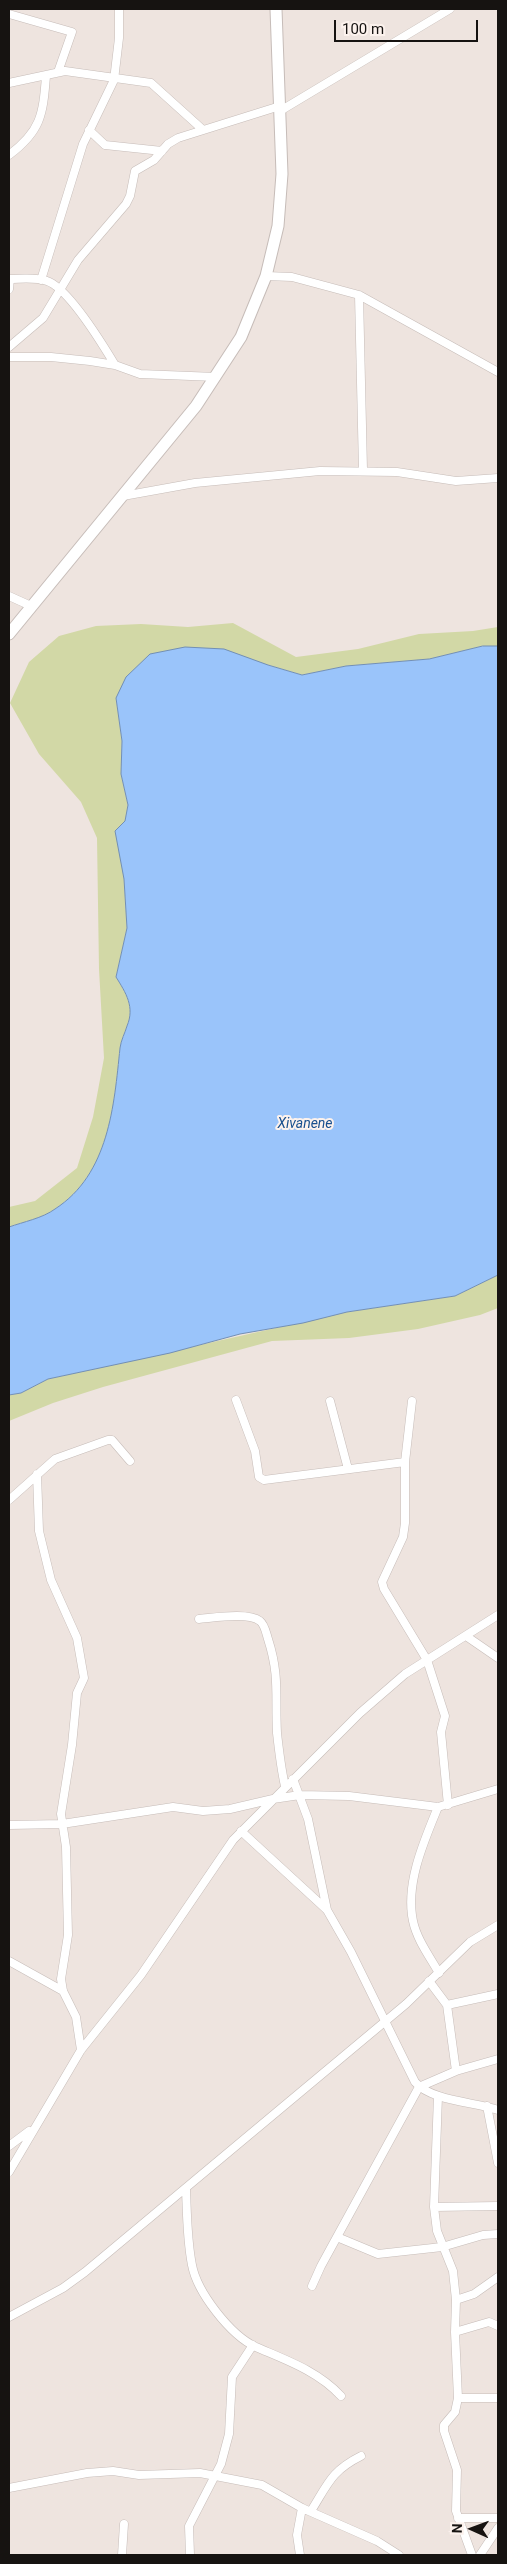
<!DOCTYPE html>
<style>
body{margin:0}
#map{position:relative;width:507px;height:2564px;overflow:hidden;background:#eee4df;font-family:Roboto,sans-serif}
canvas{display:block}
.frame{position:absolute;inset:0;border:10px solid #161311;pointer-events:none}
.north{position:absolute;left:447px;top:2504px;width:50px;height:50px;-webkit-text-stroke:4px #fcf2ed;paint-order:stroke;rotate:272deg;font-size:14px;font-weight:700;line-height:20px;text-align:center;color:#161311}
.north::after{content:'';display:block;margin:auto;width:18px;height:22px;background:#161311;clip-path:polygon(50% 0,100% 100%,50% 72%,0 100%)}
.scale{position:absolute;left:334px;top:20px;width:144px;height:22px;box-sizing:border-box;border:2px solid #161311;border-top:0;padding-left:6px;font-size:15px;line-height:18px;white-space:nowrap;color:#161311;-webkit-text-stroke:4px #fcf2ed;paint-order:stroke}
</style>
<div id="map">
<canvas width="507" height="2564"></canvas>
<div class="frame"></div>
<div class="north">N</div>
<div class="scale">100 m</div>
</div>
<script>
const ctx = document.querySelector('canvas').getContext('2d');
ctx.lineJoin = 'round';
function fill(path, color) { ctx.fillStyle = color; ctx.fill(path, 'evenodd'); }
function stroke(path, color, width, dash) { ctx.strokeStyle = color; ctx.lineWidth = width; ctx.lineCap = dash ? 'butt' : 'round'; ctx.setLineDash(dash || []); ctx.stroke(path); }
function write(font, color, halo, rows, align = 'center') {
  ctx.font = font + ' Roboto,sans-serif'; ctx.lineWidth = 4; ctx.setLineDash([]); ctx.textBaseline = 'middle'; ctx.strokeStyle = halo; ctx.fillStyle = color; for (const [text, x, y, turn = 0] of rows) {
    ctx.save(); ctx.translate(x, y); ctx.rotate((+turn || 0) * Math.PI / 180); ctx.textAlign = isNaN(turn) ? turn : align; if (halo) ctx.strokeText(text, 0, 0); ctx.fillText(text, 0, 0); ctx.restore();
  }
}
const green = new Path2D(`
 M233,623L296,657L358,649L419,634L473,631L498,627V646H483L430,659L346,666L302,675L268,665L116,698L122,741L121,774L128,805L125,822L124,879L127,928L116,977C126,993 135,1007 127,1026C125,1033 121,1040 120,1048C114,1106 110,1173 55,1209C43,1218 23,1222 9,1227V1207L35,1201L77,1168L93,1117L104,1058L99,969L97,838L81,802L39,754L10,703L29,662L59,636L96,626L141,624L188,627Z
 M498,1275V1308L480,1315L418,1329L349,1338L272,1341L103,1387L53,1403L9,1421V1395L21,1393L48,1379L347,1312L455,1296Z`);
const water = new Path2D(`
 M483,646H498V1275L455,1296L347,1312L303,1323L240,1334L170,1353L48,1379L21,1393L9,1395V1227C23,1222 43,1218 55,1209C109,1174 114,1106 120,1048C121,1040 125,1033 127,1026C135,1007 126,993 116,977L127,928L124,879L115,831L125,821L128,805L121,774L122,741L116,698L126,677L150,654L185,647L224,649L268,665L302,675L346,666L429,659Z`);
const minor = new Path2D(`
 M9,14L72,32L58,72
 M9,83L65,71L151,83L202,129
 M280,111L450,9
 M89,130L105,145L162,151
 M9,155C41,131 43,115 46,76
 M266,276L292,277L359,295L498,372
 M9,279C21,279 36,277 47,281C68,288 103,345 115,365
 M41,280L83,144L114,80L119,38V9
 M9,289L10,279
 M359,295L363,470
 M9,347L43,318L78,260L126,204L130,196L135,171L154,160L168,144L178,138L280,106
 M9,357H51L90,361L115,365L140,374L216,377
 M123,496L195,483L320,471L397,472L456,481L498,478
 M9,596L31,606
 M236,1400L255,1451L259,1477L264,1480L405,1462
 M330,1401L348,1469
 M412,1401L405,1462V1523L403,1537L382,1582L384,1589L427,1660L445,1716L441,1732L448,1805
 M37,1474L39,1531L51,1580L77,1638L84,1678L77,1693L72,1745L61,1814L66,1847L68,1935L61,1979L63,1991L76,2017L81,2050
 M9,1500L55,1459L108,1440H112L130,1461
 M199,1619C213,1618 248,1612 260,1621C265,1625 266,1633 268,1639C280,1676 275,1696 277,1733C279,1751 281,1769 285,1786
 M466,1636L498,1658
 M293,1779L308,1819L327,1910L351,1952L415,2082C431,2101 475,2102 498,2110
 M438,1807C424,1841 405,1884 413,1921C417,1940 430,1957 439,1973
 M9,1825L62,1824L173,1807L203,1811L230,1809L273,1799L300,1795L349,1796L438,1807L498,1789
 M241,1831L327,1910
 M9,1961L63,1991
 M429,1981L447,2005L456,2071
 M447,2005L498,1994
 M438,2096L434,2207L437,2231L453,2271L456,2300L455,2332L458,2398L455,2412L444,2425V2431L457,2470L456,2511L472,2555
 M487,2106L498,2163
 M9,2146L29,2131
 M9,2172L81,2050L141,1975L233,1840L360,1713L405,1674L498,1615
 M186,2189C187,2214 187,2240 192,2265C197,2292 230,2335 256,2347C286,2360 318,2371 341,2396
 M434,2207L498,2206
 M337,2237L378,2254L442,2247L483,2235L498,2234
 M312,2286L321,2266L419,2087L456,2071L498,2059
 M456,2300L474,2294L498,2277
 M9,2317L63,2288L85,2272L406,2004L470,1942L498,1925
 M455,2332L489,2322L498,2326
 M458,2398H498
 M9,2488L87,2473L113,2471L139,2475L200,2473L262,2485L302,2508L377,2541L399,2555
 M311,2511C328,2484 331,2471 361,2456
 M458,2518H498
 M122,2555L124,2524
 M190,2555L189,2526L221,2464L229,2434L232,2377L253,2345
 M300,2555L297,2535L302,2508
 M480,2555L498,2528`);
const secondary = new Path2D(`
 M9,634L196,406L241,337L266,276L278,226L282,174L276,9`);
const waterNames = [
 ["Xivanene",305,1124]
];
fill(green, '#d2d8a6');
fill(water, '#9ac4fa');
stroke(water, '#728fb4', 1);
stroke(minor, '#c6bcb8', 9);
stroke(secondary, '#c6bcb8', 13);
stroke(minor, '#fff', 8);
stroke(secondary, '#fff', 11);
write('italic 14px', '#184f8e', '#fcf2ed', waterNames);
</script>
